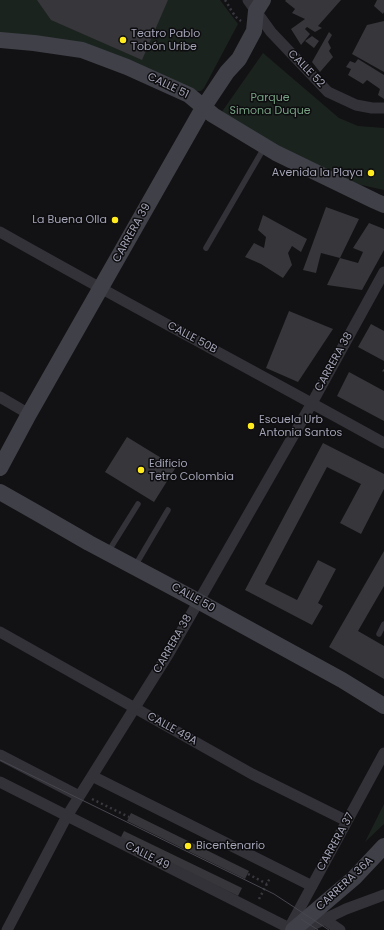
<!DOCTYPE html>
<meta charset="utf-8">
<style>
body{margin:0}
canvas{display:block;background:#121113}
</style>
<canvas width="384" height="930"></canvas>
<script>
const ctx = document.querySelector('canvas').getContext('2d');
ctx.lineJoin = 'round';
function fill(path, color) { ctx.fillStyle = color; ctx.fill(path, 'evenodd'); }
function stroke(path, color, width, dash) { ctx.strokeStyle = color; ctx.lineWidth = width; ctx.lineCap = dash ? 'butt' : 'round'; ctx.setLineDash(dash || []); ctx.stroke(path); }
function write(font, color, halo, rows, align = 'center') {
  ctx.font = font + ' Poppins,sans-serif'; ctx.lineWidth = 3; ctx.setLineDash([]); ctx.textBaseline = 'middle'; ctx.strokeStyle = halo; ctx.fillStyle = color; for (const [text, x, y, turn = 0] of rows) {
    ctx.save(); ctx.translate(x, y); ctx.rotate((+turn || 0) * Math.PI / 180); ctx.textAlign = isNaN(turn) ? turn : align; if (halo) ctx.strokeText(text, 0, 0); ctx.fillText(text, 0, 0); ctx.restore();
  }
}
const green = new Path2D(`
 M0,0H220L238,24L204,88L201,91H192L159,74L0,36Z
 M263,53L339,118L358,126L384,128V190L348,182L252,134L221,113Z
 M384,804V824L365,842Z`);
const building = new Path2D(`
 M37,0H168L142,60L51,20Z
 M286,0H341L318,26L322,28L315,32L307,27L305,29L310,34L301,45L291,29L305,19L292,13L295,9L285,1Z
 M377,0H384V12L383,14L374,6Z
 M384,21V72L352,54L367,25Z
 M329,32L332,35L328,42L331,48L329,51L333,57L320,72L312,62Z
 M312,36L319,41L314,48L305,41Z
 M358,59L384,75V99L378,95L380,89L367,80L363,84L348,75L351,69L346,67L350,61L355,63Z
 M326,207L359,219L340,258L358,263L363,252L353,248L369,223L384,229V250L362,290L327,285L340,258L321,253L316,273L303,270Z
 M263,215L307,239L301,252L292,246L288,253L292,265L283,278L261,264L245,257L254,243L264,248L266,237L258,230Z
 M289,311L333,329L298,382L266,368Z
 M371,324L384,331V361L358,347Z
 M349,372L384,391V421L337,396Z
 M127,437L176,467L154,502L105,472Z
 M323,443L384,474V489L361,534L340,523L361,484L327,467L265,584L297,600L318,560L336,569L318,603L323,606L312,625L245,590Z
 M384,551V586L358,631L384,646V679L329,647Z
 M131,813L249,871L245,879L127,821Z
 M124,831L242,888L238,896L120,839Z`);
const path = new Path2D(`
 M225,0C230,7 233,16 241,21
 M383,370L384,371
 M92,799L129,817
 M248,874L267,884
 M259,899L270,878`);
const lane = new Path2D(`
 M206,248L264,148
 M108,552L138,504
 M135,566L168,510
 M379,634L384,624`);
const street = new Path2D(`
 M248,0L271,32L328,92L356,105L372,108H384
 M0,232C127,304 256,372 384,443
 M0,397L29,414
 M0,632L252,774L347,821
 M0,755L79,796
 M92,776L312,886
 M0,782L293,930
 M324,919L340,930
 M7,930L67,816L169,653L312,403L384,272
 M288,930L384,753
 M302,930L346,909L384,895`);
const secondary = new Path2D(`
 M0,40L34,43L82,50L127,67L189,95L213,115L276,153L375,201L384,205
 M0,468L29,414L203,108L227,72L239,59L254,31L256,11L263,0
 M0,492L37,513L89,543L198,601L342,680L384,706
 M293,930L354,878L384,846`);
const tram = new Path2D(`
 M0,760L274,894L329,930
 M301,919L318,930`);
const markers = [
 [123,40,4,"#ffeb1e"],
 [371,173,4,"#ffeb1e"],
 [115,220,4,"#ffeb1e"],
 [251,426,4,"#ffeb1e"],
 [141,470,4,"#ffeb1e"],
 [188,846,4,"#ffeb1e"]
];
const poiNames = [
 ["Teatro Pablo",131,34],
 ["Tobón Uribe",131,47],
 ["Avenida la Playa",363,173,"right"],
 ["La Buena Olla",107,220,"right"],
 ["Escuela Urb",259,420],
 ["Antonia Santos",259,433],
 ["Edificio",149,464],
 ["Tetro Colombia",149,477],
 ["Bicentenario",196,846]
];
const streetNames = [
 ["CALLE 52",306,69,46],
 ["CALLE 51",168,86,26],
 ["CARRERA 39",132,233,-61],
 ["CALLE 50B",192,338,28],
 ["CARRERA 38",334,362,-61],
 ["CALLE 50",193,598,29],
 ["CARRERA 38",173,644,-60],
 ["CALLE 49A",172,729,29],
 ["CARRERA 37",336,842,-61],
 ["CALLE 49",147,856,27],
 ["CARRERA 36A",345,884,-43]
];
const parkNames = [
 ["Parque",270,98],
 ["Simona Duque",270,111]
];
fill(green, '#1b231e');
fill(building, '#36363b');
stroke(path, '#38383f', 2.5, [2, 3]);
stroke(lane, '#333238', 5.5);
stroke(street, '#333238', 11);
stroke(secondary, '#404049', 16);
stroke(tram, '#474750', 1);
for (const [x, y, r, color] of markers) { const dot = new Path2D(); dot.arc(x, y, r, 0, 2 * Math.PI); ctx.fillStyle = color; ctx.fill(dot); stroke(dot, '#0d0c0e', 1.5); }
write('11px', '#a2a3b5', '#0d0c0e', poiNames, 'left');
write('11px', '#a2a3b5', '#0d0c0e', streetNames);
write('11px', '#77a284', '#0d0c0e', parkNames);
</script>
